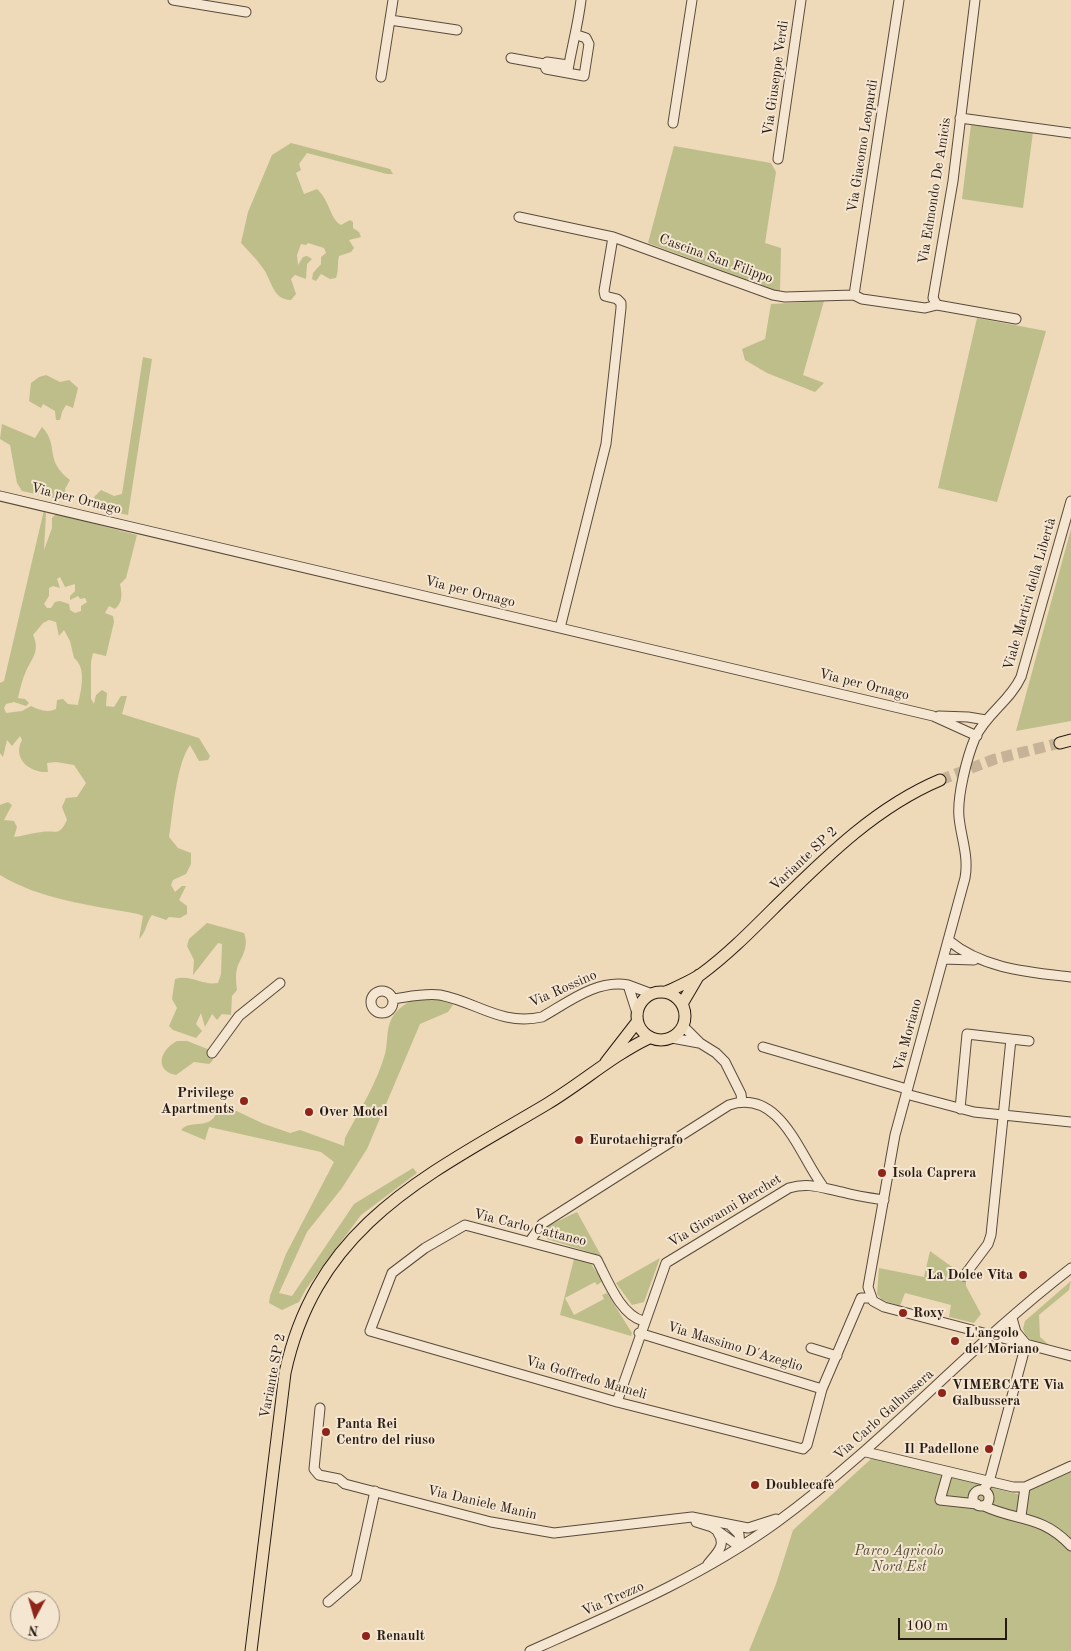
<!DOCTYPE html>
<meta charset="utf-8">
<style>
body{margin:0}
#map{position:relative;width:1071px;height:1651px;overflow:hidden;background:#eed9b8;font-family:"Old Standard TT",serif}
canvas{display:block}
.north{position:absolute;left:10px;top:1591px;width:50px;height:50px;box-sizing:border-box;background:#f4e6d1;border:1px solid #a29485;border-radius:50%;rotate:186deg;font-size:14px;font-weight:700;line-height:20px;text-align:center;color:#271a12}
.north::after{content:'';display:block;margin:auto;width:18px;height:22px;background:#8f2418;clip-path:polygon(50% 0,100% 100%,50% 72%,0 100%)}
.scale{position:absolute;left:898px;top:1618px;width:109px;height:22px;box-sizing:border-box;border:2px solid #271a12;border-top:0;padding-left:6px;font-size:15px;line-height:18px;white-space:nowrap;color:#271a12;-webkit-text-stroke:4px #f4e6d1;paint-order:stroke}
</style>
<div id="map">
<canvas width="1071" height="1651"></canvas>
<div class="north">N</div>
<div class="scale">100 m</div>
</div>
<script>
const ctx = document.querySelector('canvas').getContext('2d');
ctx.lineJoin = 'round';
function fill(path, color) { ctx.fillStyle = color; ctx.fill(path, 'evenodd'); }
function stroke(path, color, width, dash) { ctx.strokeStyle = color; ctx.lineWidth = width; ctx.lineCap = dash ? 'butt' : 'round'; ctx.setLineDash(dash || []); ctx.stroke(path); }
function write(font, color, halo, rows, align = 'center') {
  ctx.font = font + ' "Old Standard TT",serif'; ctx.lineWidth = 4; ctx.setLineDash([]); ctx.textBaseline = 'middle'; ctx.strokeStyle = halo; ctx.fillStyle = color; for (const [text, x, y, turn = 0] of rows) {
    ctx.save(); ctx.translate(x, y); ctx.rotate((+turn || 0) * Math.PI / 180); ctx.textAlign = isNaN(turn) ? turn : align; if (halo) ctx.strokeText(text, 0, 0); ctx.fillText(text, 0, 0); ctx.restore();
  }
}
const green = new Path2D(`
 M971,125L1033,132L1023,208L962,199Z
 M291,143L390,169L393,174H387L307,153L299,164L301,170L296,173L304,194L317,189C330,201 330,219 341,225L350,220L353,222V228L359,232L361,237L349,240L354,248L351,252L339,256C337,264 339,270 336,278L330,279L321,274L316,281L312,279L313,273L321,264V257L326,253L324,248L308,243L306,245L301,244L297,255L298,265L303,257L307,256L312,259L307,264L306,279L295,275L291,279L296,294L291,300C272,300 272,279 262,267C256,258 248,251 241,243L248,212L272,155Z
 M674,146L771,163L776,172L765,243L781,248L780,292L648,243Z
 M824,301L803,375L824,383L815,392L767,373L745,360L742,349L765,339L771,304Z
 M977,318L1046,331L997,502L938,488Z
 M143,357L152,359L128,515L100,509L94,497L101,490L114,496L122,494Z
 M46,375L60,382L69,380L78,388L73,408L66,405L62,412L60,420H56L55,411L43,404L41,408L29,401L31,383L39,377Z
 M2,424L35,438L42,427C60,446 43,459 70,480L65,489L68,501L22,491L17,483L10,445L0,439Z
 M44,510L46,514L44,550L52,528V518L56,514L137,535L126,578L120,584C122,594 123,602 115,609L109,606L105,613L113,616L114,622L106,656L93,653L91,662V699L94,704L96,695L102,690L107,693L106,706L114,707L121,696H127L122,714L199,738L210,756L208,760L199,761L190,745C176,765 173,812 169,837L178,848L191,853V864L186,874L173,880L171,885L175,892L182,886H186L179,900L187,906V914L180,918L169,917L166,920L152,915C146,923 146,933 139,939L143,916L138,914C91,905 41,900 0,875V805L8,802L12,805L4,820L14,821L17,827L14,837C23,836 32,833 42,832C56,830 59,837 67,820L62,807L66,798L77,797L86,783L74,765L56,762L47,763L48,772C29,773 12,758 22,740L20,736L12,746L7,740L3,757L0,753V683L4,681ZM60,577L65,587L75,584V591L70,596V600L78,596L80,599L85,598L87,602L81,606V611L75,613L70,610L69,604L60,601L55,602L51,608H47L44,604L49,596V588L53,586L60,588L57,579ZM49,620L56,622L59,636L64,630L70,641L74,658C87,668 81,690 78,705L68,704L63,699L57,700L56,709C47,713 40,710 31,706L22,711L6,713L4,708L6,704L14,702L26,706L29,703L25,699L18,698C20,689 22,680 26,671C33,657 40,650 33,635L43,623Z
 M1071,529V721L1016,731Z
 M207,923L244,933C249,945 243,955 238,965C235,973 236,982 237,990L232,996L231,1015L222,1014L217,1020L212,1014L205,1027L201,1013L196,1024L202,1031L196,1038L173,1030L169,1026L177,1008L172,999L175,979C191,974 202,986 218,983L221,974L222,944L218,943L193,975L194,960L187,946L189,939Z
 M414,999C426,999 444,996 453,1005L448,1012L420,1024L367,1149L342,1188L307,1232L279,1293L292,1296L354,1204L413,1168L417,1173L361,1215L306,1289L299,1302L282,1310L269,1303L270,1296L286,1254L334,1162L321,1152L209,1127L205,1140L181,1130C192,1118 210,1132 218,1110L228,1107L264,1124L290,1133L300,1130L344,1146L345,1138C359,1111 377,1083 385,1054C388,1043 386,1030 391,1020C395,1010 405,1004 414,999Z
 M177,1041H187L210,1050C214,1055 215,1060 209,1064L194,1062L176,1075C153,1070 161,1049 177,1041Z
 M577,1212L603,1259L601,1260L592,1253L547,1239L546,1227Z
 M930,1251L966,1277V1286L981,1314L974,1323L949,1317L951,1305L905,1293L900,1306L882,1300L877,1294L879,1268L924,1277Z
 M660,1258L644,1302L632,1305L616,1283Z
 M574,1259L591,1264L603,1281L597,1285L595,1282L565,1298L574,1315L604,1299L602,1295L607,1293L632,1333L631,1336L560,1315Z
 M1071,1281L1069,1290L1039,1315L1040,1337L1048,1344C1037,1343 1027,1341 1023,1329L1025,1321Z
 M877,1458L1021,1495L1071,1470V1651H749L776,1584L793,1530L871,1459Z`);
const majorTunnel = new Path2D(`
 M940,780L995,759L1060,743`);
const minor = new Path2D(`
 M173,0L246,12
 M975,0L953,181L933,298L937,305L1016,319
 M390,20L457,30
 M511,58L544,64
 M568,65L547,62L544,64L546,69L584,76L589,44L586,38L577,35
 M568,70C572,46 578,25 581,0
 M381,77L393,0
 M960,118L1071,133
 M673,123L692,0
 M778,159L801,0
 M519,217L613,237L773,295L785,297L854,295L862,299L925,308L937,305
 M854,295L899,0
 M0,496L933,716L977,736
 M1071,501L1021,677C1010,701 986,714 975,738C967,757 957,796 959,817C961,838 969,856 965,878L895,1135L868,1287L873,1301L884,1307L1071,1356
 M560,628L606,444L621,308V303L617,299L605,296L604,291L613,237
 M939,716L968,717L986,720
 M948,940C983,969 1028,972 1071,977
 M943,959L974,960
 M371 1002a11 11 0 1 1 22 0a11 11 0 1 1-22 0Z
 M393,999C408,997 424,993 440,995C477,1002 501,1026 542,1017C567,1003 597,979 628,985
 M637,1013L628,985L652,994
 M683,1026L700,1043L716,1053L725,1062L741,1094L742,1102
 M672,1038L699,1043
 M1011,1039L1029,1041
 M763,1047L907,1089
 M212,1053L239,1016L280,983
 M906,1094L974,1112L1071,1122
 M960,1109L967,1034L1011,1039L991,1235L988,1244L964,1276
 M530,1241L542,1224L729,1105C780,1088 799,1154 822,1185
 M1012,1318L1016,1332L1026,1344
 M643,1321C620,1314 608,1281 597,1260L465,1225L425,1248L392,1273L370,1331L617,1402L803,1449L807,1445L822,1389L861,1298H871
 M639,1333L822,1389
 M811,1348L837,1356
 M617,1402L666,1263L789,1188C809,1182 822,1188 842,1192C856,1196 870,1198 884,1200
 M320,1408L314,1469L319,1475L339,1479L345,1484L491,1522L554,1533L692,1517L748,1528L776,1519
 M866,1452L1013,1487H1025L1071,1466
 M948,1472L940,1500L977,1504
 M984,1489L989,1482L1026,1344
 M973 1498a8 8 0 1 1 16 0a8 8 0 1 1-16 0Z
 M984,1506C1018,1522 1041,1514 1071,1546
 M1021,1516L1025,1487
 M696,1522L712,1527L740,1547
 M731,1526L739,1534L740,1547
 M708,1564C716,1554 727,1545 718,1533
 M328,1602L356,1578L375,1491
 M530,1651C615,1613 701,1577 777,1522C883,1445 968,1347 1071,1268`);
const major = new Path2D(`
 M1060,743L1071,740
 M637 1016a24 24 0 1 1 48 0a24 24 0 1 1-48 0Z
 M666,992C677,987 689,982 700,975C726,956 750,932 773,909C824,859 874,808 940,780
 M682,1004L699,975
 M606,1062L637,1022
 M251,1651L285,1373C317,1224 428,1175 547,1104C582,1083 613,1055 649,1038`);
const markers = [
 [244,1101,5,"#8f2418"],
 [309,1112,5,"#8f2418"],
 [579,1140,5,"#8f2418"],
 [882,1173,5,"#8f2418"],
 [1023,1275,5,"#8f2418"],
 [903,1313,5,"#8f2418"],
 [955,1341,5,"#8f2418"],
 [942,1393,5,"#8f2418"],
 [326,1432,5,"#8f2418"],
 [989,1449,5,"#8f2418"],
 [755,1485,5,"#8f2418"],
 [366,1636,5,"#8f2418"]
];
const streetNames = [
 ["Via Giuseppe Verdi",776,78,-82],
 ["Via Giacomo Leopardi",863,146,-81],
 ["Via Edmondo De Amicis",935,191,-81],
 ["Cascina San Filippo",716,259,20],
 ["Via per Ornago",76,499,14],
 ["Via per Ornago",470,592,14],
 ["Viale Martiri della Libertà",1030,594,-74],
 ["Via per Ornago",864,685,14],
 ["Variante SP 2",804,859,-43],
 ["Via Rossino",563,989,-24],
 ["Via Moriano",908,1035,-75],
 ["Via Giovanni Berchet",725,1211,-31],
 ["Via Carlo Cattaneo",530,1228,14],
 ["Via Massimo D'Azeglio",735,1347,17],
 ["Variante SP 2",273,1376,-79],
 ["Via Goffredo Mameli",586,1378,16],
 ["Via Carlo Galbussera",884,1415,-42],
 ["Via Daniele Manin",482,1503,13],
 ["Via Trezzo",613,1599,-24]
];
const poiNames = [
 ["Privilege",234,1093,"right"],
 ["Apartments",234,1109,"right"],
 ["Over Motel",319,1112],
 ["Eurotachigrafo",589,1140],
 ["Isola Caprera",892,1173],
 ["La Dolce Vita",1013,1275,"right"],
 ["Roxy",913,1313],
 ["L'angolo",965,1333],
 ["del Moriano",965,1349],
 ["VIMERCATE Via",952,1385],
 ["Galbussera",952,1401],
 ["Panta Rei",336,1424],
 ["Centro del riuso",336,1440],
 ["Il Padellone",979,1449,"right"],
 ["Doublecafè",765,1485],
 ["Renault",376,1636]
];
const parkNames = [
 ["Parco Agricolo",899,1551],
 ["Nord Est",899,1567]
];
fill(green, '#bebe8b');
stroke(majorTunnel, '#c6b397', 11, [11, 5.5]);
stroke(minor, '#594a3c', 11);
stroke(major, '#271a12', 13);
stroke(minor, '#f4e6d1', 9);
stroke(major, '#eed9b8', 11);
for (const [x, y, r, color] of markers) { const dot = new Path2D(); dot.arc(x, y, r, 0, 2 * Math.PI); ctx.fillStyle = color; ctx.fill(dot); stroke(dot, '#f4e6d1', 2); }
write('14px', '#271a12', '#f4e6d1', streetNames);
write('bold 14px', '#271a12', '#f4e6d1', poiNames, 'left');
write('italic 14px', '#544b36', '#f4e6d1', parkNames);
</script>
